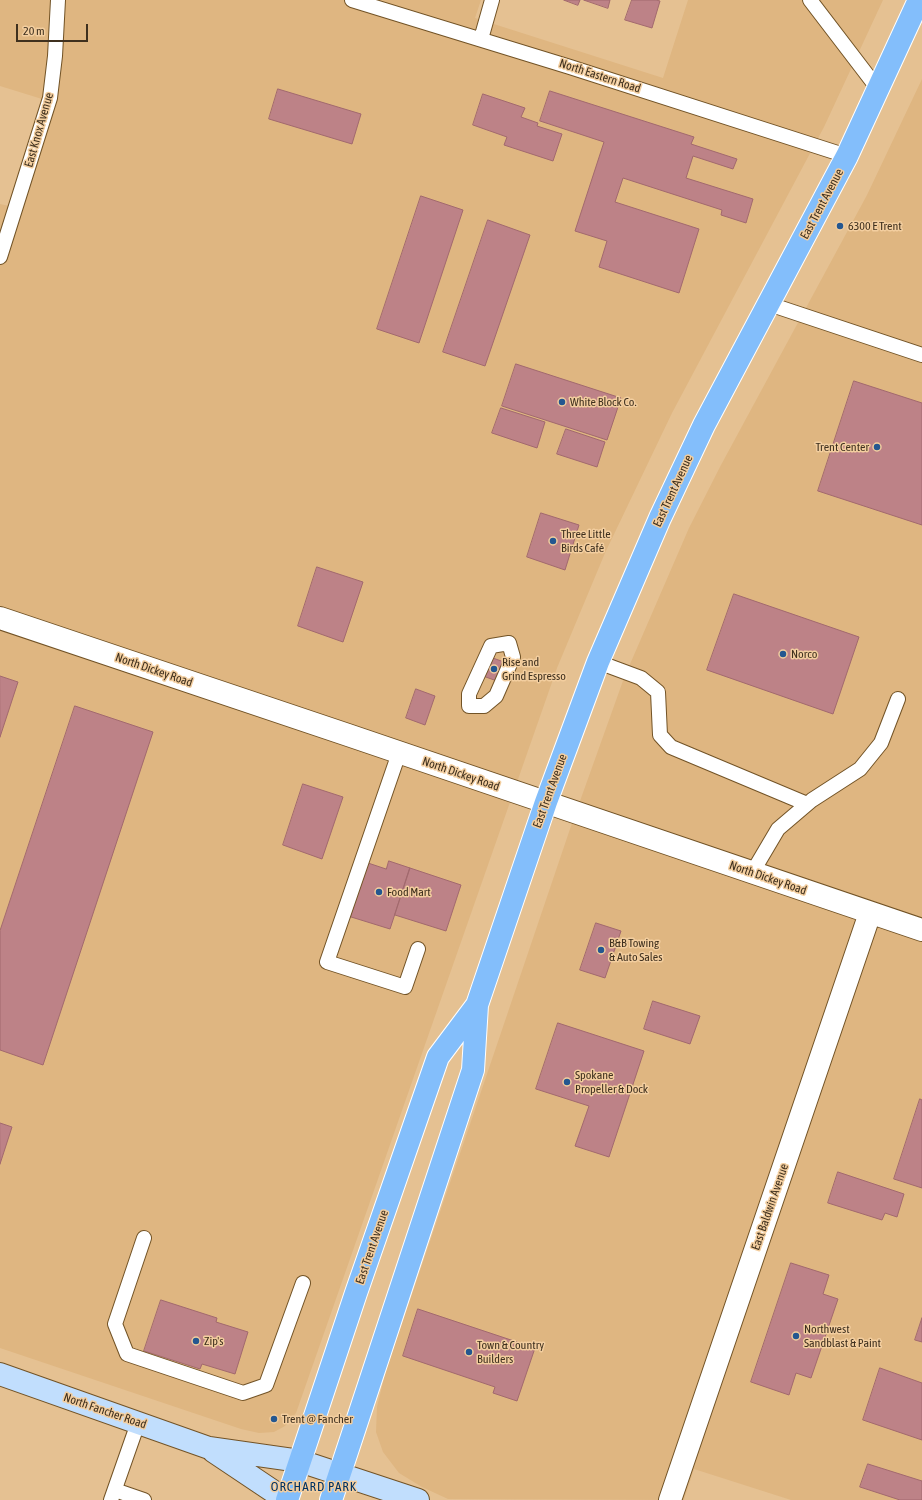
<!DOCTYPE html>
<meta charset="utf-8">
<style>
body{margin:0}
#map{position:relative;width:922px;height:1500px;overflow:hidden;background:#e5c192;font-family:"Asap Condensed",sans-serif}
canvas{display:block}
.scale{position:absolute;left:16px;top:24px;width:72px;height:18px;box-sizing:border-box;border:2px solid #3f301e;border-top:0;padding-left:5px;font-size:12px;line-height:14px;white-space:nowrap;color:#3f301e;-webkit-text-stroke:3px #f3ce9f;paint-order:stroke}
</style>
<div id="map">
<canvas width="922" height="1500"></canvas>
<div class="scale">20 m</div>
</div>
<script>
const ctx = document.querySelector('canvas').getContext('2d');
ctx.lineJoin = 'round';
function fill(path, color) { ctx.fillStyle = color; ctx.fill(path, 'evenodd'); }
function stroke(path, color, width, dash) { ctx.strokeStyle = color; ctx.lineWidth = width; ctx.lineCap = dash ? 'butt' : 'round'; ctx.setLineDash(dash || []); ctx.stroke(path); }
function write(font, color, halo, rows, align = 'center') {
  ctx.font = font + ' "Asap Condensed",sans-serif'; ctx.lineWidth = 3; ctx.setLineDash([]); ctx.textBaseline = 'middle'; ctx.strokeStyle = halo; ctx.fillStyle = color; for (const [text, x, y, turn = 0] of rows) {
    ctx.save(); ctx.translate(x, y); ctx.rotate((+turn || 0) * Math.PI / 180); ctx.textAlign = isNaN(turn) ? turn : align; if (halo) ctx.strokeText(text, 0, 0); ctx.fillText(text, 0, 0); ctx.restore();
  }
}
const built = new Path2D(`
 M0,0H481L475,18L663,78L688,0H883L824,127L672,413L605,553L557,668L296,1413L285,1426L274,1432L259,1433L241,1429L0,1348V204L9,206L42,99L0,86Z
 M922,79V1500H791L694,1469L684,1500L448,1499L422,1487L399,1473L383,1452L376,1432L377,1407L386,1370L465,1139L570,829L624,678L689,528L721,465L867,195Z`);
const building = new Path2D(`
 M564,0H580L578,5Z
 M584,0H610L608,8Z
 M632,0H656L660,1L652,28L625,20Z
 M278,89L361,114L352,144L269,119Z
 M550,91L694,137L691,144L737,159L733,169L693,156L686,178L753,199L746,223L721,215L722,210L623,178L615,202L699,229L679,293L599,267L607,241L575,231L604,142L540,121Z
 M483,94L525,108L521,117L538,123L537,126L562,134L553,161L504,145L507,137L473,125Z
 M421,196L463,210L419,343L377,329Z
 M488,220L530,235L485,366L443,352Z
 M516,364L621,398L607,440L502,406Z
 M854,381L922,403V525L818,491Z
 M501,408L545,422L537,448L492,433Z
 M566,429L605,442L597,467L557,454Z
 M541,513L579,525L565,570L527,557Z
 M317,567L363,582L343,642L298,626Z
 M734,594L859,637L833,714L707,670Z
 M490,657L504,662L497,681L483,676Z
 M0,676L18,682L0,737Z
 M416,689L435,696L425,725L406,718Z
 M75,706L153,732L43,1065L0,1050V931Z
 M303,784L343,797L322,859L283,845Z
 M389,861L410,868L390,929L348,916L365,862L386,869Z
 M410,868L461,885L446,931L395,915Z
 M596,923L621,931L605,978L580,970Z
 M653,1001L700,1016L690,1044L644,1029Z
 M558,1023L644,1051L609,1157L575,1146L589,1106L536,1089Z
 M920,1099L922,1100V1188L894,1179Z
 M0,1123L12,1127L0,1164Z
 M838,1172L904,1194L897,1217L885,1213L882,1220L828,1203Z
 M791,1263L829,1275L823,1294L838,1299L811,1378L796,1373L789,1395L751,1382Z
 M161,1300L217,1318L216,1322L248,1332L235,1374L202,1364L200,1369L144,1351Z
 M418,1309L535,1348L517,1401L493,1393L495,1387L403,1356Z
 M922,1318V1342L915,1340Z
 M880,1368L922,1383V1440L863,1420Z
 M868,1464L922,1481V1500H900L860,1487Z`);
const lane = new Path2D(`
 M352,0L570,67L847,156
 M810,0L878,89
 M481,39L492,0
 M0,257L50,98L55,56L58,0
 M769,304L922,355
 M509,643L513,657L496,696L484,706H469V694L491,646Z
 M598,662L641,678L658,692L660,735L671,747L807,804
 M399,753L327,962L405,987L418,949
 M752,873L778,829L812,800L860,769L881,743L898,699
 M144,1238L115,1324L127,1354L243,1393L266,1385L303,1283
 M115,1490L144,1500
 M111,1500L138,1423`);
const street = new Path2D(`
 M0,618L348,735L922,930
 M670,1500L870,913`);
const secondary = new Path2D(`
 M0,1374L209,1448L300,1461L418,1500
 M213,1451L286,1500`);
const primary = new Path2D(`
 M287,1500L356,1293L438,1057L477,1005
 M331,1500L473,1070L477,1005L546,802L598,662L660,518L704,425L847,156L919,0`);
const markers = [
 [840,226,4,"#245790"],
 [562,402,4,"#245790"],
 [877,447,4,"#245790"],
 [553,541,4,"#245790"],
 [783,654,4,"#245790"],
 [494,669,4,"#245790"],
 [379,892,4,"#245790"],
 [601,950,4,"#245790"],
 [567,1082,4,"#245790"],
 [796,1336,4,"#245790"],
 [196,1341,4,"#245790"],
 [469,1352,4,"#245790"],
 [274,1419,4,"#245790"]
];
const streetNames = [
 ["North Eastern Road",600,76,18],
 ["East Knox Avenue",39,130,-74],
 ["East Trent Avenue",822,204,-62],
 ["East Trent Avenue",673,491,-65],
 ["North Dickey Road",154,670,19],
 ["North Dickey Road",461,774,19],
 ["East Trent Avenue",550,791,-70],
 ["North Dickey Road",768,878,19],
 ["East Baldwin Avenue",770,1207,-71],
 ["East Trent Avenue",372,1247,-71],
 ["North Fancher Road",105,1411,19]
];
const poiNames = [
 ["6300 E Trent",848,226],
 ["White Block Co.",570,402],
 ["Trent Center",869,447,"right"],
 ["Three Little",561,534],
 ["Birds Café",561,548],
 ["Norco",791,654],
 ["Rise and",502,662],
 ["Grind Espresso",502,676],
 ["Food Mart",387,892],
 ["B&B Towing",609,943],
 ["& Auto Sales",609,957],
 ["Spokane",575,1075],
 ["Propeller & Dock",575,1089],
 ["Northwest",804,1329],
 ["Sandblast & Paint",804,1343],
 ["Zip's",204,1341],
 ["Town & Country",477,1345],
 ["Builders",477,1359],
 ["Trent @ Fancher",282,1419]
];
const neighbourhoodNames = [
 ["ORCHARD PARK",314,1487]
];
fill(built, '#dfb681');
fill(building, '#bd8287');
stroke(building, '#a2696e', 1);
stroke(lane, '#725326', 16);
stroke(street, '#725326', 24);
stroke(secondary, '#725326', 24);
stroke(primary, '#fff', 24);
stroke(lane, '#fff', 14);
stroke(street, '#fff', 22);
stroke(secondary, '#c1defd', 22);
stroke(primary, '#83befb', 22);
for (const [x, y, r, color] of markers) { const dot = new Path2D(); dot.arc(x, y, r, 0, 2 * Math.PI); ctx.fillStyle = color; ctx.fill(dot); stroke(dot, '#f3ce9f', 1.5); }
write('12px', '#3f301e', '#f3ce9f', streetNames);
write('12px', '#3f301e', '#f3ce9f', poiNames, 'left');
ctx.letterSpacing = '1px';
write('13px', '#003263', '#f3ce9f', neighbourhoodNames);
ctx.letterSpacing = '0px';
</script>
